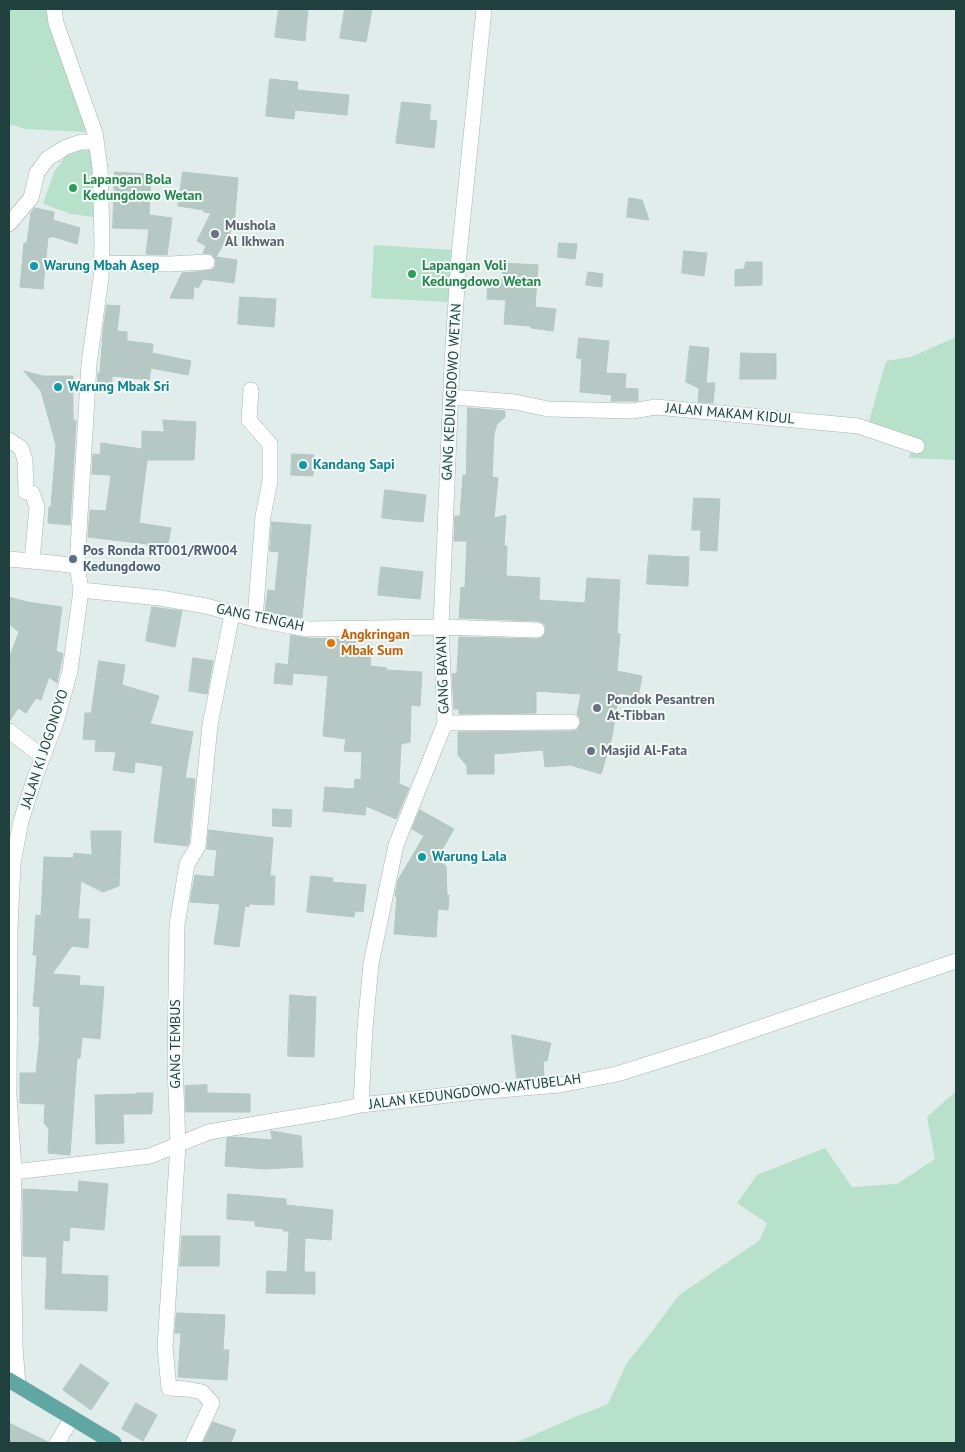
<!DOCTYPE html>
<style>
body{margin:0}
#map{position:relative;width:965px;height:1452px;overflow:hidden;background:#e1edea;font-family:"PT Sans",sans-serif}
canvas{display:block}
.frame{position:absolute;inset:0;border:10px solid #1f403d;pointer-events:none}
</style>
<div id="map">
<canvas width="965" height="1452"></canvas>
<div class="frame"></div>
</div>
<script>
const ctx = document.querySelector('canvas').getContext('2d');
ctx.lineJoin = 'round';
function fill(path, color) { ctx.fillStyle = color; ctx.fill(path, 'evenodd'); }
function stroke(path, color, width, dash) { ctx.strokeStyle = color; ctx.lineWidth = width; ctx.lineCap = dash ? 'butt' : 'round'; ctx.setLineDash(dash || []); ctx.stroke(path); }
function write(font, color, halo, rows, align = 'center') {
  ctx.font = font + ' "PT Sans",sans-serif'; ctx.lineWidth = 4; ctx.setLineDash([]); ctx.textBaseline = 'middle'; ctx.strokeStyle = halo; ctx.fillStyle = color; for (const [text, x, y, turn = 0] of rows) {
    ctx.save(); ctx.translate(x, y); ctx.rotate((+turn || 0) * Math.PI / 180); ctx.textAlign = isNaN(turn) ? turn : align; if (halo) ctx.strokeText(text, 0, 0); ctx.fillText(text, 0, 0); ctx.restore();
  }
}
const green = new Path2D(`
 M9,9H47L70,71L86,132L25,129L9,124Z
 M93,145L100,218L71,214L43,204L54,172L67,154Z
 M374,245L452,250L448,302L371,298Z
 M956,337V460L908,458L916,446L868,425L886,361L911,357Z
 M956,1091V1443H515L575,1417L608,1404L627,1363L650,1334L679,1295L759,1241L767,1223L737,1203L757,1175L825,1148L852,1187L897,1184L935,1159L927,1117Z`);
const building = new Path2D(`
 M279,9H308L305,41L275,37Z
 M345,9H372L366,42L340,38Z
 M270,79L298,82L297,90L349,95L347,115L295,110L294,119L266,116Z
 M402,102L431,105L429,120L437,121L434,148L396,143Z
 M115,172L151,174L149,215L172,218L167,255L146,254L149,229L113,228Z
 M183,172L238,178L234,226L216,257L237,260L234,283L203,279L198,288L194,286L193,299L170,298L182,273L194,272V275L195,272L212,270L215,267L216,261L212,254L203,253L206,246L197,241L211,213L204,212V210L178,206Z
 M629,198L642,200L649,220L627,217Z
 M35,208L54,212L53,220L80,228L77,244L51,236V238L48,237L43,289L20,287L24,243H27L31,213Z
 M559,243L577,244L575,259L558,257Z
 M684,251L707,253L704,276L682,273Z
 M746,262H762V285L735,286V270L744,269Z
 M503,263L538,265L535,307L556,309L553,331L531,328V326L504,324L506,300L487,299L488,279H502Z
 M588,272L603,274L602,287L586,285Z
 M240,297L276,299L274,327L238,324Z
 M107,305L120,306L117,331L127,332V341L153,344L152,353L191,361L188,375L151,368L149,380L112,376V387H97L98,373H100L103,332Z
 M579,338L609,341L606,373L626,374L625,388L638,389V401H611L612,395L580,392L582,359L577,358Z
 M690,346L709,348L706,383H715L713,403L698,402L699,388L686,382Z
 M741,353L776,354V379H740Z
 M24,371L43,376H73V420H76L70,525L48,523L49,507H51L56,445L41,391Z
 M468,408L505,411V417L497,424L494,434L492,477L498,478L494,518L506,515L504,546H507L506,576L540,578L539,600L585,603L587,578L620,580L617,633L620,634L617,671L642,676L638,697L619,693L612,737L601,774L570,765L545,767L543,750L494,754V774H467V766L458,755V732L572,731L577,730L581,722L580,718L577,714L581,694L536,691V713L459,714V709H454L452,674L457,673L459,637L537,639L542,638L546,631L545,625L541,622L537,621L459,618L461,587L465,588L467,541H454L455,516H460L463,475H466Z
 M163,420L196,422L194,460H147L139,523L171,528L167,549L147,546V544L88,537L90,510L106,511L111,475L92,474L93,454L100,455L101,443L142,449V431L164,432Z
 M292,454L314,455L313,476L291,475Z
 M385,490L426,495L423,522L382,518Z
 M694,498L720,499L717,551L700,550L701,530H692Z
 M272,522L311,525L302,618L265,612L268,590L275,591L279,552L270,551Z
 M649,555L689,557L688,586L647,584Z
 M381,567L423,572L420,599L378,595Z
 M9,597L27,602L62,607L56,651L63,654L57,683L49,677L41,700L36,698L26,713L18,708L9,722V658L19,632L9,624Z
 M152,607L182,611L175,647L146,641Z
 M291,635L308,638L356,640V650L371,652L370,666L387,668L386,670L422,672L420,706L411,705L410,742L401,744L399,784L409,788L396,819L366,806L365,815L323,811L325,787L354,789L355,779L361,780L362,752L344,751L346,739L323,736L328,676L293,673L292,685L274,683L276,663L288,665Z
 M193,658L213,661L207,694L189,691Z
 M99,661L125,665L122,685L159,696L150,724L193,732L185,778L195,779L189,843L187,846L154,842L163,766L135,762L134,773L113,770L116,752L95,751L96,740L83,739L85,713H91Z
 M273,809L292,810L291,827L273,826Z
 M420,810L454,829L436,860L446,866L447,895H449L448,910L438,909L436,937L394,934L397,897L395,896L398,880L424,836L412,829Z
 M209,830L273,838L270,876H275L274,905L249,904V907L245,906L239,947L214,944L220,904L190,902L195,875L214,877L217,850L207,849Z
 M91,831H121L119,886L103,892L81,881L78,919H90L88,948L72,946L52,974L80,976L79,985L104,987L100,1039L82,1037L80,1058H77L70,1155L48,1153L49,1129L44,1123L45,1104L20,1103V1073H36L40,1035H39L40,1007L33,1006L37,955H33L36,915L41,916L44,857L73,858L74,853L92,855Z
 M311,876L333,878L332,882L366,885L363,912L355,911L354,917L307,912Z
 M290,995L316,997L314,1057L288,1056Z
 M512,1035L551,1043L547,1061H543L544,1077L517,1078Z
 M207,1085V1093L250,1094V1112H186L185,1086Z
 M137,1093H153L152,1112L151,1114H123L124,1143L96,1144L95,1095L137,1094Z
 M271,1131L301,1136L303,1167L264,1169L225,1166L227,1138L233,1137L272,1140Z
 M79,1181L108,1184L104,1230L70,1227L69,1241L63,1240L61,1274L108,1276L107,1311L45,1309L47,1257L23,1256V1189L78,1192Z
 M228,1194L286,1199V1205L333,1210L331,1240L305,1238L304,1272H315V1294L266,1293L267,1271L287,1272L289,1231H283L284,1229L255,1226V1221L227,1219Z
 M182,1236H220L219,1266H180Z
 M177,1313L225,1315L223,1350H229L227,1380L178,1377L181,1333H175Z
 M81,1364L109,1383L91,1410L63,1390Z
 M136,1403L157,1415L143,1441L122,1429Z
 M213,1422L236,1430L231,1443H203Z
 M9,1423L48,1442V1443H9Z`);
const minor = new Path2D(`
 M9,224L31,198L37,173L47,159L66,147L81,142H96
 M102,263L170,264L207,262
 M251,390L249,420L270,444V481L263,516L255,619
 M451,397L515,402L548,409L632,411L656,407L858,426L917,446
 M9,440L21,448L25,460L26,492L32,493L37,507L32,561
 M9,559L53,563L77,566
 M81,590L160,598L206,606L258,620L308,629L441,627L537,630
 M445,723L572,722
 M9,731L43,757
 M361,1105L365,1028L371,964L396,845L445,723L441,627L452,363L459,255L484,9
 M14,1172L150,1156L209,1132L338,1110L361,1105L475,1092L560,1085L617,1074L712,1044L956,961
 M18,1386L15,1346L13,1218L14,1172L9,1095L10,929L13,863L21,821L35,777L56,722L70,671L81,590L77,566L89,364L101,278L102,243L101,199L100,168L95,133L56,23L54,9
 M57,1443L72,1418
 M193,1443L212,1403L202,1392L187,1389L169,1388L165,1347L178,1145L175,1062L177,925L187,864L198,846L210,725L232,614`);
const primary = new Path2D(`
 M9,1380L114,1443`);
const markers = [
 [73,188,5,"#2e9e5b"],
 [215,234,5,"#6b7280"],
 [34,266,5,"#0f9aa8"],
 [412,274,5,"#2e9e5b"],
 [58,387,5,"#0f9aa8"],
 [303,465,5,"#0f9aa8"],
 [73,559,5,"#5c6f8a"],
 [331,643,5,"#e8710a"],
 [597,708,5,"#6b7280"],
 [591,751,5,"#6b7280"],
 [422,857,5,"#0f9aa8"]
];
const leisureNames = [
 ["Lapangan Bola",83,180],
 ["Kedungdowo Wetan",83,196],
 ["Lapangan Voli",422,266],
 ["Kedungdowo Wetan",422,282]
];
const worshipNames = [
 ["Mushola",225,226],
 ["Al Ikhwan",225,242],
 ["Pondok Pesantren",607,700],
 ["At-Tibban",607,716],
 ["Masjid Al-Fata",601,751]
];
const cultureNames = [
 ["Warung Mbah Asep",44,266],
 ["Warung Mbak Sri",68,387],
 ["Kandang Sapi",313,465],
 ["Warung Lala",432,857]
];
const streetNames = [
 ["GANG KEDUNGDOWO WETAN",452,392,-87],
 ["JALAN MAKAM KIDUL",730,414,5],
 ["GANG TENGAH",260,618,12],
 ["GANG BAYAN",443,675,-92],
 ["JALAN KI JOGONOYO",45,749,-72],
 ["GANG TEMBUS",176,1044,-90],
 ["JALAN KEDUNGDOWO-WATUBELAH",475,1092,-7]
];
const serviceNames = [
 ["Pos Ronda RT001/RW004",83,551],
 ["Kedungdowo",83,567]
];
const foodNames = [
 ["Angkringan",341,635],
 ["Mbak Sum",341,651]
];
fill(green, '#b7e1ca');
fill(building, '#b6c8c4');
stroke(building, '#b2c7c3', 1);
stroke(minor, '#a3b6b3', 16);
stroke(primary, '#c0cac9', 16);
stroke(minor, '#fff', 15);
stroke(primary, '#60a7a3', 15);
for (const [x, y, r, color] of markers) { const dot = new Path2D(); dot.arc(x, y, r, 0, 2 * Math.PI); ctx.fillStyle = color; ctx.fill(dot); stroke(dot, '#f2f9f7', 2); }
write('bold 14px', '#27864d', '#f2f9f7', leisureNames, 'left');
write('bold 14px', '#5b616d', '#f2f9f7', worshipNames, 'left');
write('bold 14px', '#0d838f', '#f2f9f7', cultureNames, 'left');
write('14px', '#1f403d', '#f2f9f7', streetNames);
write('bold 14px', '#4e5e75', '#f2f9f7', serviceNames, 'left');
write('bold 14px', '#c56008', '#f2f9f7', foodNames, 'left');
</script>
